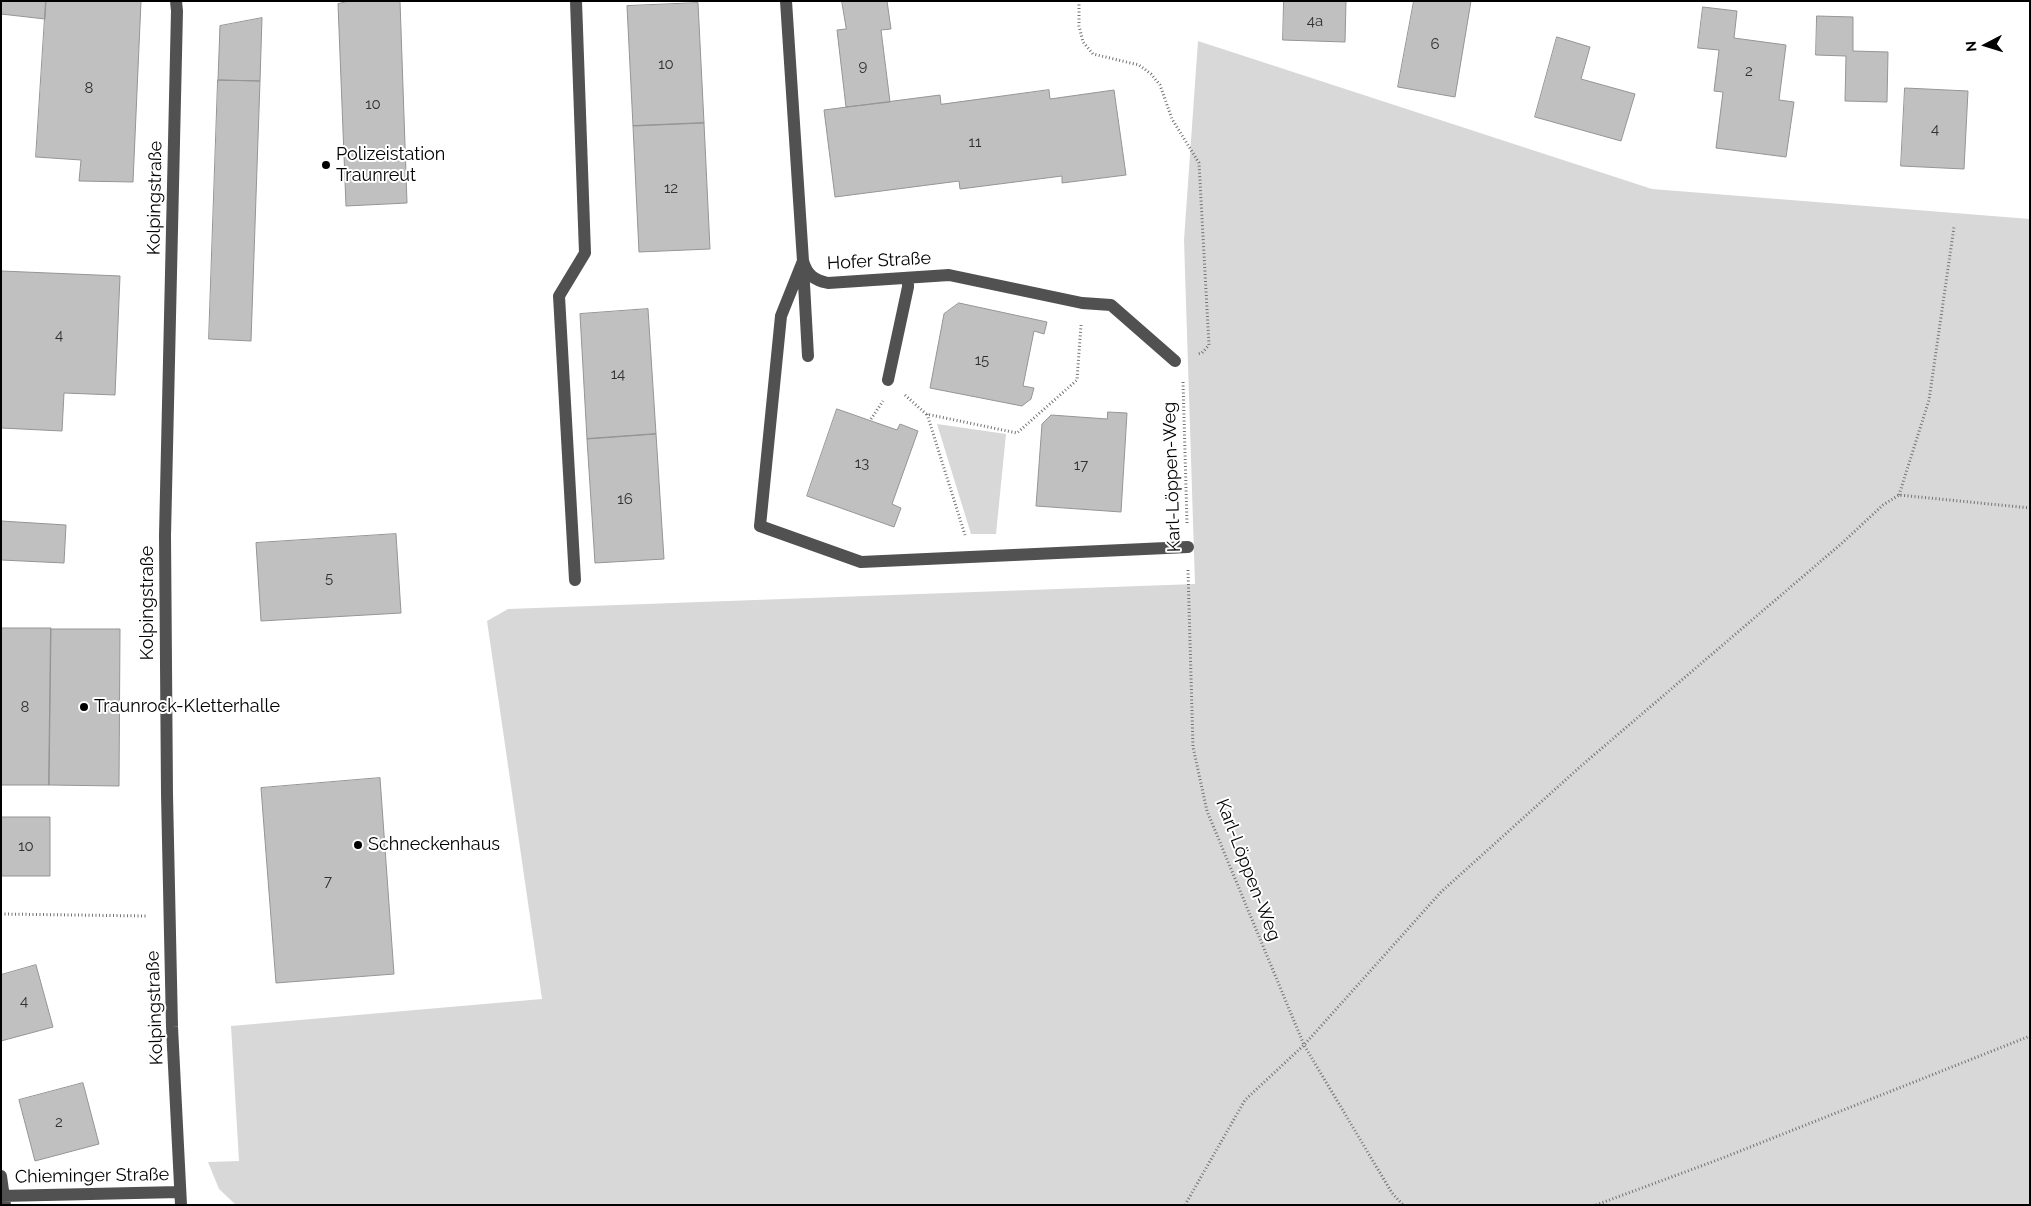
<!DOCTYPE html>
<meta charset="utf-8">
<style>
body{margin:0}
#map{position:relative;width:2031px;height:1206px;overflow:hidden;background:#fff;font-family:Raleway,sans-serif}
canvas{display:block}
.frame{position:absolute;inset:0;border:2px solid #000;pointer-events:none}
.north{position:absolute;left:1961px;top:20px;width:50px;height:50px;-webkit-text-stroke:4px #fff;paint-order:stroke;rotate:265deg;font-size:14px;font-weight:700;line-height:20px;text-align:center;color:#000}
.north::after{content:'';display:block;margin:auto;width:18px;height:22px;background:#000;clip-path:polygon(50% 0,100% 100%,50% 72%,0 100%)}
</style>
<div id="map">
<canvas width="2031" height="1206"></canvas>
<div class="frame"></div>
<div class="north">N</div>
</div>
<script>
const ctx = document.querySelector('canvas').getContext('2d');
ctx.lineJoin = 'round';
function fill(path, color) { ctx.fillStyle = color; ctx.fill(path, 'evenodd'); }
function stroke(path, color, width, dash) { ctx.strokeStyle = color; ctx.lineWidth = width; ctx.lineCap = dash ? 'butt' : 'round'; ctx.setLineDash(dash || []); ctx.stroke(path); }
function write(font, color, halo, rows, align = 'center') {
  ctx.font = font + ' Raleway,sans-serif'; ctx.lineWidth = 4; ctx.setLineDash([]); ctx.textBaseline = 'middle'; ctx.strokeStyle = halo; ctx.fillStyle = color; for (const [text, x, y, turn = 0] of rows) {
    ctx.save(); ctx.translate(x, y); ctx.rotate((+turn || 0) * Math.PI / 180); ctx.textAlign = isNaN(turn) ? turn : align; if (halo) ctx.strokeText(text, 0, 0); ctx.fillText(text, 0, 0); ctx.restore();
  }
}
const green = new Path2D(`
 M1198,41L1652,189L2030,219V1205H236L219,1189L208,1162L239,1161L231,1026L542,999L487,621L508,609L1195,584L1184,240Z
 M937,424L1006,434L996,534H971Z`);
const building = new Path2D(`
 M1,1H46L45,19L1,14Z
 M46,1H141L133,182L79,181L81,160L36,157Z
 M350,1H400L407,203L346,206L338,4Z
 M842,1H887L891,29L881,30L890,102L846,107L837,30L846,29Z
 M1284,1H1346L1345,42L1283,40Z
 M1414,1H1471L1455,97L1398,87Z
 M698,3L704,123L633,126L627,6Z
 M1703,7L1737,11L1734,38L1786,45L1779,100L1794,102L1786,157L1716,148L1723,92L1714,91L1719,50L1698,48Z
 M1817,16L1853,17V51L1888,52L1887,102L1845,101L1846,56L1816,55Z
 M262,18L260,81L218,80L220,26Z
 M1557,37L1590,47L1581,79L1635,94L1621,141L1535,117Z
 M218,80L260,81L251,341L209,339Z
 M1905,88L1968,91L1964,169L1901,166Z
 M1049,90L1050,99L1114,90L1126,175L1062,183V176L960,189L959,181L835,197L824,110L940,95L941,104Z
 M704,123L710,249L639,252L633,126Z
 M1,271L120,276L115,395L64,393L62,431L1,428Z
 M959,303L1047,322L1044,334L1034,331L1023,386L1034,388L1031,399L1022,406L930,388L944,314Z
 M648,309L656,434L587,439L580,314Z
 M837,409L897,430L900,424L918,431L892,504L901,508L894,527L807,496Z
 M1108,412L1127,413L1121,512L1036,506L1042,424L1051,415L1107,419Z
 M656,434L664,559L595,563L587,439Z
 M1,521L66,525L64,563L1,560Z
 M396,534L401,613L261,621L256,543Z
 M1,628H51L49,785H1Z
 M51,629H120L119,786L49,785Z
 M380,778L394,974L276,983L261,788Z
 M1,817H50V876H1Z
 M36,965L53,1027L1,1041V975Z
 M83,1083L99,1144L35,1161L19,1100Z`);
const path = new Path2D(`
 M1079,1V26L1083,42L1093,54L1139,65L1151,74L1160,85L1172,119L1199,163L1209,345L1202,353L1197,354
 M1183,382L1187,523
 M905,395L926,414L1017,433L1077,380L1081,325
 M927,414L965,535
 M871,419L883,401
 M1899,495L1929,400L1954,227
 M1188,570L1193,747L1207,811L1304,1045L1392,1193L1403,1205
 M1,914L147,916
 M1185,1205L1245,1100L1304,1045L1441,892L1581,766L1841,544L1883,505L1899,495L2030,508
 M1596,1205L1720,1159L2030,1036`);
const minor = new Path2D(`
 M176,1L177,11L165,535L167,794L172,1027L181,1205
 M786,1L803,261C807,275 814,280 828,283L949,275L1082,303L1111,305L1175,361
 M803,261L781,316L760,526L861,562L1188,547
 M803,266L808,356
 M888,380L908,287V278
 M575,580L559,296L585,253L576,1
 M1,1176L5,1205
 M1,1196L180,1192`);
const markers = [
 [326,165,5,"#000"],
 [84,707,5,"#000"],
 [358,845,5,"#000"]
];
const numberNames = [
 ["4a",1315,21],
 ["6",1435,44],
 ["10",666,64],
 ["9",863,66],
 ["2",1749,71],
 ["8",89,88],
 ["10",373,104],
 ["4",1935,129],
 ["11",975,142],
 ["12",671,188],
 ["4",59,335],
 ["15",982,360],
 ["14",618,374],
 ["13",862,463],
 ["17",1081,465],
 ["16",625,499],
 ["5",329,578],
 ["8",25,707],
 ["10",26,846],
 ["7",328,881],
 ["4",24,1001],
 ["2",59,1122]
];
const poiNames = [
 ["Polizeistation",336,155],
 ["Traunreut",336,176],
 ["Traunrock-Kletterhalle",94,707],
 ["Schneckenhaus",368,845]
];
const streetNames = [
 ["Kolpingstraße",155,198,-89],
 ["Hofer Straße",879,261,-3],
 ["Karl-Löppen-Weg",1172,477,-92],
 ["Kolpingstraße",148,603,-90],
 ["Karl-Löppen-Weg",1248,870,69],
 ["Kolpingstraße",155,1008,-92],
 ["Chieminger Straße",92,1176,-1]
];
fill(green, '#d8d8d8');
fill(building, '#c0c0c0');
stroke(building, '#959595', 1);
stroke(path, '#737373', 3, [1, 2.5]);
stroke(minor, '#515151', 12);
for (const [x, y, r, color] of markers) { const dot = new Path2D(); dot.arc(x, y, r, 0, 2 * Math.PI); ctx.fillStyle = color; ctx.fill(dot); stroke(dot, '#fff', 2); }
write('15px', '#303030', null, numberNames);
write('18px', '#000', '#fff', poiNames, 'left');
write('18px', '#000', '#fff', streetNames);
</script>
